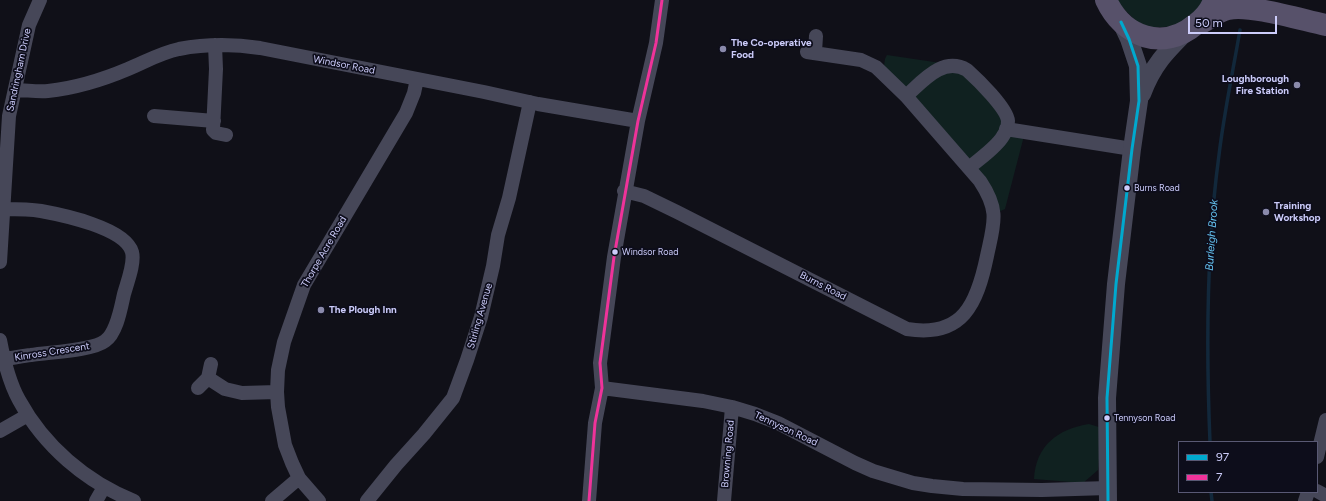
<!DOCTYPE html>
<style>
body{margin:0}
#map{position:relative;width:1326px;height:501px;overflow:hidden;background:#101018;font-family:Figtree,sans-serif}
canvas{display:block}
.legend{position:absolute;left:1178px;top:441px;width:140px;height:52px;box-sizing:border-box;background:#0d0d1b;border:1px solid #595974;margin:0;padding:5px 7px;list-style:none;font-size:12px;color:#ccccfa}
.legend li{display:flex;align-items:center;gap:8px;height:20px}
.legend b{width:20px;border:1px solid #595974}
.scale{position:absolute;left:1188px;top:16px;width:89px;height:18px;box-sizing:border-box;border:2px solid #ccccfa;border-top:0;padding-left:5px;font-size:12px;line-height:14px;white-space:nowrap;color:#ccccfa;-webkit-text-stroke:3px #0d0d1b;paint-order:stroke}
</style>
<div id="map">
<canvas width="1326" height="501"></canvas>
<ul class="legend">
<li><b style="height:5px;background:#00a9ce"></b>97</li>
<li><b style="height:5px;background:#ef339a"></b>7</li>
</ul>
<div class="scale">50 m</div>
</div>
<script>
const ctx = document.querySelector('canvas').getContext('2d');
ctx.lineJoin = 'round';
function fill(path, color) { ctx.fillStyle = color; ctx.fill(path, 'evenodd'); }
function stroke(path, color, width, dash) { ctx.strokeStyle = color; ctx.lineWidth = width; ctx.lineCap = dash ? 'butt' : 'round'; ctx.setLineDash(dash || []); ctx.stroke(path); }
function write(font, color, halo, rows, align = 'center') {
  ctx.font = font + ' Figtree,sans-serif'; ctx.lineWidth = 3.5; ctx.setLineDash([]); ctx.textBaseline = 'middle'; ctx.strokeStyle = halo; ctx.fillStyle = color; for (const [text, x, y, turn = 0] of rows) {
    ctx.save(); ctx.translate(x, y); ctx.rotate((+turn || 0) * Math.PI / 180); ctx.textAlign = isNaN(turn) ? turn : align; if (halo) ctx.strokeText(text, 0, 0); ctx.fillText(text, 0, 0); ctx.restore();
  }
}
const green = new Path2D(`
 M1115,0H1206L1184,26L1143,28Z
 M887,55L961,66L1008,121L1025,132L1005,209L994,214L992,204L883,73L885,59Z
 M1089,424L1102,428L1098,470L1083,483L1034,479C1036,445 1058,429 1089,424Z`);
const stream = new Path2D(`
 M1210,442C1206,347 1206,250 1219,155C1224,113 1233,71 1240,30
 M1211,492L1212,501`);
const minor = new Path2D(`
 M215,45L216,69L213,130L216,133L226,135
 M815,52L816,36
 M15,90C26,90 37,92 48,91C76,88 102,80 128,69C145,62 160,53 179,49C206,44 233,44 260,48L484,92L538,104L638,121
 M906,96C923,81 943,56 967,70C977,79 1007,108 1008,121C1008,125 1006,132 1003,136C996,148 980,158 969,168
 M154,116L214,121
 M1006,129L1132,149
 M624,191L644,196L677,212L907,329C963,338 977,304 987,256C994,223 1000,211 980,181L906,96L876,67L861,60L807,52
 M0,262L9,116L29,25L40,0
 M0,340C4,361 9,382 19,400C44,446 86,482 134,501
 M4,359C13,358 22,356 31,355C48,352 92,351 105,341C117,333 121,307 124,294C127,283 135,263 132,252C125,228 63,215 41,211C29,209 16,209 4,209
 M208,378L225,389L242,393L277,392
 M198,388L208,378L211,364
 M602,388L703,401L732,407L755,414L778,423L855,463L873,471L913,483L932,486L963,489L1042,490L1108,488
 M0,431L28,415
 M1317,457L1326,420
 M1317,491L1326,496
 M96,501L104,487
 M272,501L299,478
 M319,501L299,478L292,463L285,445L278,407L277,392L278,370L284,342L304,285L406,113L414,93L417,79
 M367,501L396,465L424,434L453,398L467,360L481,317L493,266L498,235L509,198L530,102
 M589,501L595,423L602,388L600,363L614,257L638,121L656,43L662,0
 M724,501L732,407
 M1305,501L1308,492`);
const tertiary = new Path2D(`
 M1142,94C1153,65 1165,53 1187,31
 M1108,501L1107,398L1116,284L1132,149L1139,101L1138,66L1129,39L1121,22`);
const primary = new Path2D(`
 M1106,0C1123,37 1163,52 1196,24C1204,18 1211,10 1214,0
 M1201,23C1210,19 1218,11 1228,9C1250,4 1302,20 1326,25`);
const bus1 = new Path2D(`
 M1108,501L1107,398L1116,284L1132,149L1139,101L1138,66L1129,39L1121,22`);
const bus2 = new Path2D(`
 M589,501L595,423L602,388L600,363L614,257L638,121L656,43L662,0`);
const markers = [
 [723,49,4,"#8a8aab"],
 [1297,85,4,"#8a8aab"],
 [1127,188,3.5,"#ccccfa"],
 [1266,212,4,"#8a8aab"],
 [615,252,3.5,"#ccccfa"],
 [321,310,4,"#8a8aab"],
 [1107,418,3.5,"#ccccfa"]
];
const busNames = [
 ["Burns Road",1134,188],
 ["Windsor Road",622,252],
 ["Tennyson Road",1114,418]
];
const poiNames = [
 ["The Co-operative",731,43],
 ["Food",731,55],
 ["Loughborough",1289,79,"right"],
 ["Fire Station",1289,91,"right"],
 ["Training",1274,206],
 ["Workshop",1274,218],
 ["The Plough Inn",329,310]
];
const streetNames = [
 ["Windsor Road",344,65,11],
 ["Sandringham Drive",19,70,-78],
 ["Thorpe Acre Road",324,252,-60],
 ["Burns Road",823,286,27],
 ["Stirling Avenue",480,316,-74],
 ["Kinross Crescent",52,352,-9],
 ["Tennyson Road",786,429,25],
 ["Browning Road",728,454,-85]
];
const waterNames = [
 ["Burleigh Brook",1212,235,-86]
];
fill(green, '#102120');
stroke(stream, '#12283b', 3.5);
stroke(minor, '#464758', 14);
stroke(tertiary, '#464758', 18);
stroke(primary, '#57516a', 22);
stroke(bus1, '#00a9ce', 3);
stroke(bus2, '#ef339a', 3);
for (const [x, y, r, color] of markers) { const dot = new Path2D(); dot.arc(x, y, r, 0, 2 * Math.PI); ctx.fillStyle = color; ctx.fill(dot); stroke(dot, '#0d0d1b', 1.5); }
write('9px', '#ccccfa', '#0d0d1b', busNames, 'left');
write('bold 10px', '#ccccfa', '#0d0d1b', poiNames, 'left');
write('10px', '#ccccfa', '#0d0d1b', streetNames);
write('italic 11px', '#64c2f0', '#0d0d1b', waterNames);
</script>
